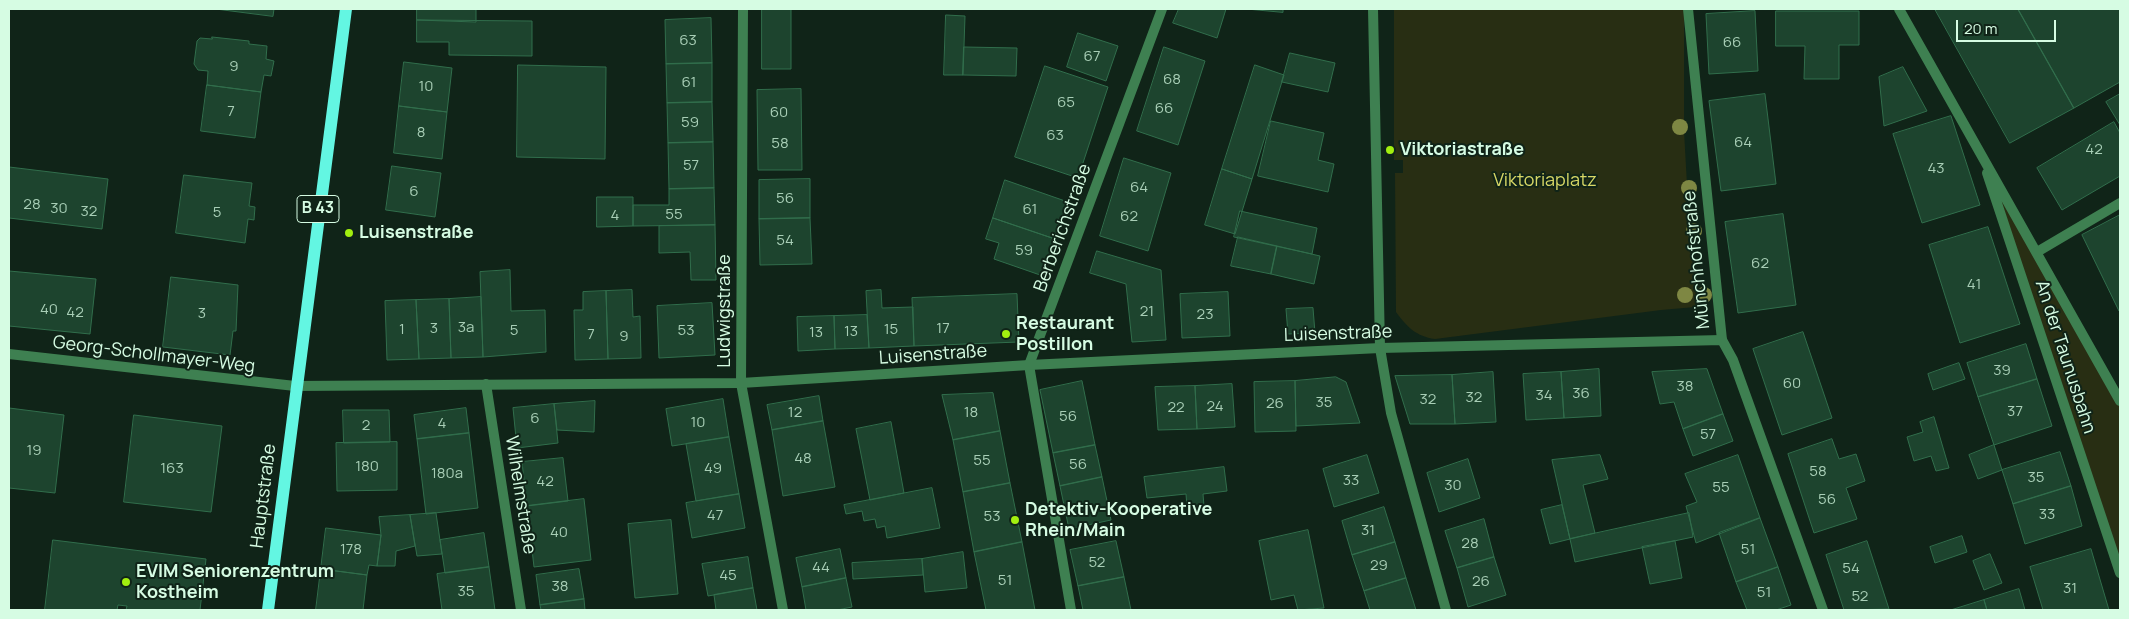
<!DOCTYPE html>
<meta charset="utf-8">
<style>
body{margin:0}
#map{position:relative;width:2129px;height:619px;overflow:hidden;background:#102418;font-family:Manrope,sans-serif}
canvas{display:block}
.frame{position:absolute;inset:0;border:10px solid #d6fce3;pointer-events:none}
.scale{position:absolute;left:1956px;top:20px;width:100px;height:22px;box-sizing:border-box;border:2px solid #d6fce3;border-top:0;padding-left:6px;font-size:15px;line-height:18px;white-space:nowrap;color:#d6fce3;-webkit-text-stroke:4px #102418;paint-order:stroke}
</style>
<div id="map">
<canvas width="2129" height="619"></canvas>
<div class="frame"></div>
<div class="scale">20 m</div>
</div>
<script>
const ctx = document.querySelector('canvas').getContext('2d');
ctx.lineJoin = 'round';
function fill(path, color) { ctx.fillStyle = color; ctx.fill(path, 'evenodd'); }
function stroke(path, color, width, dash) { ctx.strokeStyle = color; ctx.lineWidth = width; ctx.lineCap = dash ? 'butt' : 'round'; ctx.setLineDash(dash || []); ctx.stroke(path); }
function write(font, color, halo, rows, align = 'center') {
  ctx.font = font + ' Manrope,sans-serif'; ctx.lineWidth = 4; ctx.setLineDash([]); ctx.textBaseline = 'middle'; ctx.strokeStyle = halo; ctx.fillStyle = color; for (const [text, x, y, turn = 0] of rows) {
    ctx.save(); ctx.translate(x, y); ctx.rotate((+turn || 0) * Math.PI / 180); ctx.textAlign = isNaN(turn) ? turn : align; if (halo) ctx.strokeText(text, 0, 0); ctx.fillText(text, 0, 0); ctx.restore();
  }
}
const green = new Path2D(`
 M1394,9H1684V131L1690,239L1700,295V303L1695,307L1661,310L1435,339C1416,336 1408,328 1396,312L1395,173H1403V160H1394Z
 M1979,151L2120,401V573Z`);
const building = new Path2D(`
 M216,9H274L273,16Z
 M417,9H476V22L417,20Z
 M762,9H791V69H762Z
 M1179,9H1226L1217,38L1173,23Z
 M1247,9H1283V12Z
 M1935,9H2018L2074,108L2010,143Z
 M2018,9H2120V82L2074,108Z
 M1755,11L1758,71L1709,74L1706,14Z
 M1776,11H1859V45H1839V79H1804L1805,46H1776Z
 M946,15L965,16L963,75H944Z
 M711,18L712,63L666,64L665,20Z
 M417,20L532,21V56L449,55V42H417Z
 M1078,33L1118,46L1106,81L1067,67Z
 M212,37L249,41V44L267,46L266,59L274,61L271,76L264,75L261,92L207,85L208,71L198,70L194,64L197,41L200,38L212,39Z
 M964,47L1017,48L1016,76L963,75Z
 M1164,47L1205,61L1178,145L1137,131Z
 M1290,53L1335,63L1328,92L1282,82Z
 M404,62L452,68L447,112L399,106Z
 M712,63V102L667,103L666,64Z
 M518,65L606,67L605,159L517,157Z
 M1255,65L1284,75L1252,179L1222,169Z
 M1045,66L1108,87L1078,178L1015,157Z
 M1903,67L1927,111L1884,126L1879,77Z
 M207,85L261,92L255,138L201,131Z
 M801,89L802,170H758L757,90Z
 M1765,94L1776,184L1721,191L1709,101Z
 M2120,94V125L2106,102Z
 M712,102L713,142L668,143L667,103Z
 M399,106L447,112L442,159L394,153Z
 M1951,116L1980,205L1922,223L1893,134Z
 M1271,121L1324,133L1318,160L1334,164L1328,192L1258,176Z
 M2114,122L2120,133V176L2062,210L2037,168Z
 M713,142L714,188L669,189L668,143Z
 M1124,158L1171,173L1148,251L1100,236Z
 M392,166L441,173L435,217L386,210Z
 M9,167L108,179L102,229L9,218Z
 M1222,169L1252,179L1235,234L1205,225Z
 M184,175L252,183L249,206L255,207L254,220L248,219L245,243L176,233Z
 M810,179V218L759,219V180Z
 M1005,180L1068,202L1055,239L993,218Z
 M714,188L715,225L633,226V205H669V189Z
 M597,197H633V226L597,227Z
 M1240,211L1317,228L1312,254L1234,237Z
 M1783,214L1796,305L1738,313L1725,222Z
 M2120,215V311H2119L2082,235Z
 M810,218L812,264L760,265L759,219Z
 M993,218L1055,239L1043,276L994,259L999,243L986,239Z
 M715,225L716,280H691L690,252L659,253V226Z
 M1988,227L2020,324L1960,343L1929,245Z
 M1238,237L1277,246L1271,274L1231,266Z
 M1277,246L1320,256L1314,284L1271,274Z
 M1097,251L1161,270L1166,340L1132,342L1126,284L1090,273Z
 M510,270L511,311L545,310L546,352L483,357L480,272Z
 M9,271L96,279L90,334L9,326Z
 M171,277L238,285L236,331H233L230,355L163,347Z
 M632,290L633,317L640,316L641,358L608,359L606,291Z
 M881,290L882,308L913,307L914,346L869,348L866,291Z
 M606,291L608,359L575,360L574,310H583V292Z
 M1228,292L1230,336L1182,338L1180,294Z
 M1017,294L1019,342L914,346L912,298Z
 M481,297L483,357L451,358L449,299Z
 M449,299L451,358L419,359L416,300Z
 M416,300L419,359L387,360L385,301Z
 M712,303L715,355L659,358L657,306Z
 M1313,308L1315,333L1288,334L1286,309Z
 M867,315L869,348L835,349L834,316Z
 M834,316L835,349L798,351L797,317Z
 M1803,332L1832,418L1782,435L1753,349Z
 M2026,344L2037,379L1978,397L1967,363Z
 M1959,363L1965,379L1933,390L1928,374Z
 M1599,369L1601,416L1564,418L1561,372Z
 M1707,369L1723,414L1683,429L1674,402L1660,404L1652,372Z
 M1493,372L1496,422L1455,424L1452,375Z
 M1561,372L1564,418L1526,420L1523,374Z
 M1452,375L1455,424H1410L1395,376Z
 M1336,377L1346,382L1360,423L1296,426L1295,381Z
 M2037,379L2052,426L1994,445L1978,397Z
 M1082,381L1095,445L1053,453L1040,390Z
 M1295,381L1296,431L1255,432L1254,382Z
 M1232,384L1235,427L1197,429L1195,386Z
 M1195,386L1197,429L1158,430L1155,387Z
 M993,393L1000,431L953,440L942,395Z
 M819,396L823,421L772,430L767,405Z
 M723,399L729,437L672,446L666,409Z
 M595,401L594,432L557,430L554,404Z
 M554,404L558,443L517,448L513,408Z
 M9,408L64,415L55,493L9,488Z
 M466,408L469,433L417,439L414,415Z
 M343,410H389L390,442L344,443Z
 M1723,414L1733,441L1693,456L1683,429Z
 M134,415L222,426L211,512L124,502Z
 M1934,417L1949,468L1936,471L1931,456L1914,461L1907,437L1923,432L1920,422Z
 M823,421L835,487L783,496L772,430Z
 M891,422L904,493L870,500L856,429Z
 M1000,431L1010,483L963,492L953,440Z
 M469,433L478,508L426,514L417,439Z
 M729,437L739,494L696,501L686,444Z
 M1832,439L1839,459L1856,454L1865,481L1846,488L1857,519L1814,533L1788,454Z
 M397,442V490L337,491L336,443Z
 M1095,445L1102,477L1060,486L1053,453Z
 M1994,445L2002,470L1978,479L1969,455Z
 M2060,452L2071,486L2013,504L2002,470Z
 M1367,455L1379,493L1334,507L1323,469Z
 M1600,455L1608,479L1583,485L1595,533L1570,539L1552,460Z
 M1738,455L1760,518L1696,543L1686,506L1697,502L1685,474Z
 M563,458L568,501L527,506L522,462Z
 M1468,459L1480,498L1439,512L1427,473Z
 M1224,467L1227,491L1203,494L1204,506L1187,507L1186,494L1147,498L1144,477Z
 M1102,477L1111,520L1069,529L1060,486Z
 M1010,483L1022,542L974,552L963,492Z
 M2071,486L2082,526L2025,544L2013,504Z
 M932,488L940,528L887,538L885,526L877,528L875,519L864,521L862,511L846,514L844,505Z
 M739,494L745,528L692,538L686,503Z
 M584,499L591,560L534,567L527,506Z
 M1562,505L1570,539L1550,544L1541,510Z
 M1384,507L1395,542L1352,555L1342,521Z
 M436,513L442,554L417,556L410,515Z
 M1689,513L1693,537L1575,562L1570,539Z
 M410,515L415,546L396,551L395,566H377L381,535L379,517Z
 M1760,518L1778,567L1736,582L1719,533Z
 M1484,519L1494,557L1457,568L1445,531Z
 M671,520L678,594L635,598L628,524Z
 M326,528L381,535L377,566L369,565L367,575L321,569Z
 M1308,530L1324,608L1298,610L1294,595L1271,600L1259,541Z
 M484,533L489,567L445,573L440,540Z
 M1962,536L1967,552L1935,563L1930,547Z
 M53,540L206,559L200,610H126L127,606L118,605L117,610H45Z
 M1116,541L1124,577L1078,586L1070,550Z
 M1675,541L1682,578L1650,584L1642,547Z
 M1867,541L1889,609L1844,610L1826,555Z
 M1022,542L1035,610H986L974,552Z
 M1395,542L1406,578L1364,591L1352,555Z
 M840,549L846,578L802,587L796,558Z
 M2091,549L2109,610H2043L2030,567Z
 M963,552L967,588L925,592L922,559Z
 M1990,554L2002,583L1984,590L1973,561Z
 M748,557L753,588L708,596L702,564Z
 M1494,557L1506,595L1468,607L1457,568Z
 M922,559L923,575L853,579L852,563Z
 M489,567L495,610H442L437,574Z
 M1778,567L1791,605L1776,610H1747L1736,582Z
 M321,569L367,575L363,610H316Z
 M579,569L584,599L540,605L536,575Z
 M1124,577L1131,610H1083L1078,586Z
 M846,578L852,607L837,610H806L802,587Z
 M1406,578L1416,610H1370L1364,591Z
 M753,588L757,610H716L714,595Z
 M2019,589L2025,610H1987L1984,600Z
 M584,599L585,610H541L540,605Z
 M1984,600L1987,610H1951Z`);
const service = new Path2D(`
 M2037,252L2120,203`);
const minor = new Path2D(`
 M743,9L741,383L783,610
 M1373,9L1380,348L1391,413L1446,610
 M1688,9L1722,340
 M1899,9L2120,401
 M1987,173L2120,573
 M9,354L295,386
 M486,384L521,610
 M1071,610L1029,365L1162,9`);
const tertiary = new Path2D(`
 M295,386L741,383L1029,365L1380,348L1722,340L1733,360L1823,610`);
const primary = new Path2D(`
 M268,610L346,9`);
const trees = [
 [1680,127],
 [1689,188],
 [1694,231],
 [1685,295],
 [1704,295]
];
const markers = [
 [1390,150,5,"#a2ef0f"],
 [349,233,5,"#a2ef0f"],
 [1006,334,5,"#a2ef0f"],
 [1015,520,5,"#a2ef0f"],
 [126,582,5,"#a2ef0f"]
];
const numberNames = [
 ["63",688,41],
 ["66",1732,43],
 ["67",1092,57],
 ["9",234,67],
 ["68",1172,80],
 ["61",689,83],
 ["10",426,87],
 ["65",1066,103],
 ["66",1164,109],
 ["7",231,112],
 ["60",779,113],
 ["59",690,123],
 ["8",421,133],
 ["63",1055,136],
 ["64",1743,143],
 ["58",780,144],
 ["42",2094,150],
 ["57",691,166],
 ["43",1936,169],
 ["64",1139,188],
 ["6",414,192],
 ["56",785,199],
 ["28",32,205],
 ["30",59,209],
 ["61",1030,210],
 ["32",89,212],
 ["5",217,213],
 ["55",674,215],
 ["4",615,216],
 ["62",1129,217],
 ["54",785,241],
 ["59",1024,251],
 ["62",1760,264],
 ["41",1974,285],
 ["40",49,310],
 ["21",1147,312],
 ["42",75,313],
 ["3",202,314],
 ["23",1205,315],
 ["3a",466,328],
 ["3",434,329],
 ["17",943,329],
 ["1",402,330],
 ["15",891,330],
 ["5",514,331],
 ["53",686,331],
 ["13",851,332],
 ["13",816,333],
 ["7",591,335],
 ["9",624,337],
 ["39",2002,371],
 ["60",1792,384],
 ["38",1685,387],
 ["36",1581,394],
 ["34",1544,396],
 ["32",1474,398],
 ["32",1428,400],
 ["35",1324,403],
 ["26",1275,404],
 ["24",1215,407],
 ["22",1176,408],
 ["37",2015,412],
 ["12",795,413],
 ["18",971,413],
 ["56",1068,417],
 ["6",535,419],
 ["10",698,423],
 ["4",442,424],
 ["2",366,426],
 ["57",1708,435],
 ["19",34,451],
 ["48",803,459],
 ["55",982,461],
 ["56",1078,465],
 ["180",367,467],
 ["163",172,469],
 ["49",713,469],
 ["58",1818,472],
 ["180a",447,474],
 ["35",2036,478],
 ["33",1351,481],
 ["42",545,482],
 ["30",1453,486],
 ["55",1721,488],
 ["56",1827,500],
 ["33",2047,515],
 ["47",715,516],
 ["53",992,517],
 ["31",1368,531],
 ["40",559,533],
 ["28",1470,544],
 ["178",351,550],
 ["51",1748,550],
 ["52",1097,563],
 ["29",1379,566],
 ["44",821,568],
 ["54",1851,569],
 ["45",728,576],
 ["51",1005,581],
 ["26",1481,582],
 ["38",560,587],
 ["31",2070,589],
 ["35",466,592],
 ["51",1764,593],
 ["52",1860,597]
];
const shields = [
 [318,209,42]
];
const shieldNames = [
 ["B 43",318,209]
];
const poiNames = [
 ["Viktoriastraße",1400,150],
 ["Luisenstraße",359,233],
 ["Restaurant",1016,324],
 ["Postillon",1016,345],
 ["Detektiv-Kooperative",1025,510],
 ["Rhein/Main",1025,531],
 ["EVIM Seniorenzentrum",136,572],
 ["Kostheim",136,593]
];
const parkNames = [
 ["Viktoriaplatz",1545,181]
];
const streetNames = [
 ["Berberichstraße",1063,228,-70],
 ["Münchhofstraße",1697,260,-96],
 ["Ludwigstraße",725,311,-90],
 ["Luisenstraße",1338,334,-2],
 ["Georg-Schollmayer-Weg",154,355,7],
 ["Luisenstraße",933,355,-4],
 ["An der Taunusbahn",2065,357,72],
 ["Wilhelmstraße",520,495,81],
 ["Hauptstraße",264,496,-83]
];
fill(green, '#282e13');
fill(building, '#1d442e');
stroke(building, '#316e4c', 1);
stroke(service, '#3e8051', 10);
stroke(minor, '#3e8051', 10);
stroke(tertiary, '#3e8051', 10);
stroke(primary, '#63f6e2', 12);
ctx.fillStyle = '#7e8743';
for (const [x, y] of trees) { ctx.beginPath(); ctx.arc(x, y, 8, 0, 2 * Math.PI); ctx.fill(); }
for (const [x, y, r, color] of markers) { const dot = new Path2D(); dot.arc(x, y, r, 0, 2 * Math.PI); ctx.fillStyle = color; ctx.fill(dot); stroke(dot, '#102418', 2); }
write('15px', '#a8ceb6', null, numberNames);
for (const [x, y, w] of shields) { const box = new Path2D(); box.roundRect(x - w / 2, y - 13.5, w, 27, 4); ctx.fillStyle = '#102418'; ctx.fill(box); stroke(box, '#d6fce3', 1); }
write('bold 16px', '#d6fce3', null, shieldNames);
write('bold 18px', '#d6fce3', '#102418', poiNames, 'left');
write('18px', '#d8d866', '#102418', parkNames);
write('18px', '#d6fce3', '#102418', streetNames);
</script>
